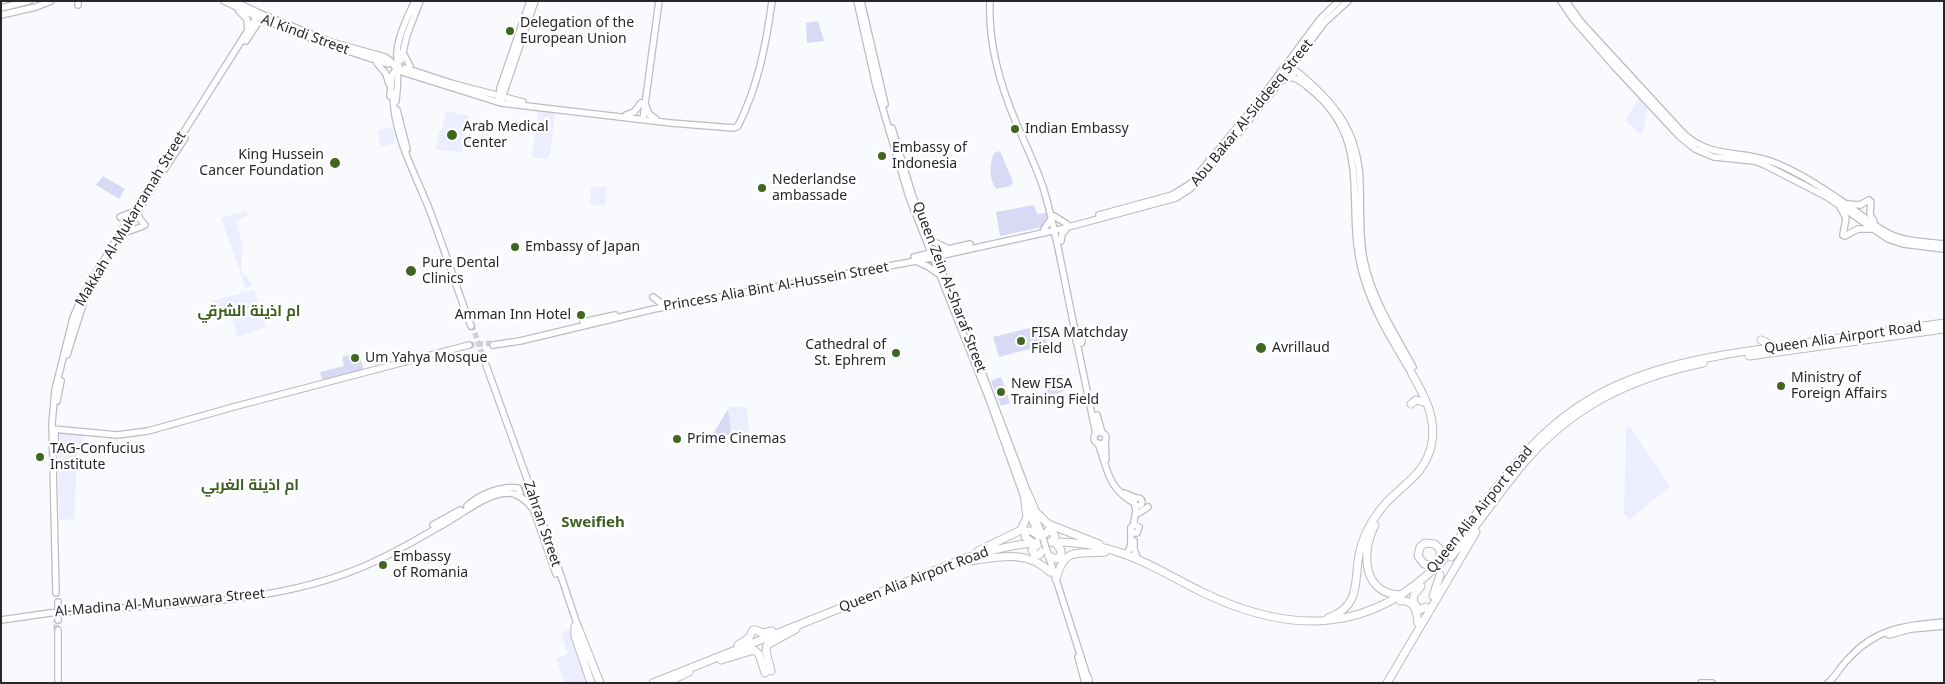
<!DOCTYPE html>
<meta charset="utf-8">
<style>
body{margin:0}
#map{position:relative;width:1945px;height:684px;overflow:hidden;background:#f9fafe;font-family:"Noto Sans",sans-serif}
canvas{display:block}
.frame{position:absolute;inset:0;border:2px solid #27282b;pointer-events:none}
</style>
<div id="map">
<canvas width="1945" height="684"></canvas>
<div class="frame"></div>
</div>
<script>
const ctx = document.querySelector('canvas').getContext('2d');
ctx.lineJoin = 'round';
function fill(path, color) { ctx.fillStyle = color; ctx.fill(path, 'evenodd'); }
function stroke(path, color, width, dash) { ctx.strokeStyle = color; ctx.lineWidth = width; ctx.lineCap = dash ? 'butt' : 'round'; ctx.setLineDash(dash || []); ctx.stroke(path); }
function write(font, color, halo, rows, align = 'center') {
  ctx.font = font + ' "Noto Sans",Cairo,sans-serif'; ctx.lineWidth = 4.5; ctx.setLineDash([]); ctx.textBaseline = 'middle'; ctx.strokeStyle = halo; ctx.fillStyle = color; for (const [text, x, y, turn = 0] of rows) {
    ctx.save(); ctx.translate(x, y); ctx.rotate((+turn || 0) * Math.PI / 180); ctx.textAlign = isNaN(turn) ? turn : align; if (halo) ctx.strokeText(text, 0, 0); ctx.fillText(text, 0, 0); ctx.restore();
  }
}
const built = new Path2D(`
 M1638,98L1648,109L1642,136L1626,121Z
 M538,110L552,111L555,113L550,155L546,159L532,157Z
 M446,111L469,116L462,152L436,150L439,132L442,129Z
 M392,127L395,138L394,143L381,147L377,131Z
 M591,187H606L605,205H590Z
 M246,211L248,216L236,221L243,246L241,268L243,275L248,276L252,286L246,288L221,218Z
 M254,290L266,327L237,337L229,309L216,310L212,301Z
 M730,407H747L749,436H711Z
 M1626,427H1630L1670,486L1629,520L1624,514Z
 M61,433L84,434V445L78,446L74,519L59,520L58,437Z
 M571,629L589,683H565L556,658L568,654L561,633Z`);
const green = new Path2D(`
 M818,21L824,41L807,43L806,23Z
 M1000,151L1013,182L1011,186L996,189C989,179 989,164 994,153Z
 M103,176L125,189L119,199L96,185Z
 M1034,205L1037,214L1049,212L1050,217L1043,227L1000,236L996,212Z
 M1042,325L1048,344L999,357L993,337Z
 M359,353L364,371L323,381L320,372L344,366L342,357Z
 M1061,375L1065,389L1062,392L1047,396L1042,379Z
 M1001,377L1010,403L1001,406L991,381Z
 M728,409L731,435H713Z`);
const majorTunnel = new Path2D(`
 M472,325L486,365
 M469,345L493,343
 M56,630V620`);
const major = new Path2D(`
 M78,1V5
 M224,1L257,17L323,43L388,64
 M234,1L259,13L326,40
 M415,1C406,20 388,54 402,72L501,103L671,123L734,128L738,126C758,86 766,45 772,1
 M857,1L876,86L909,197L989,399L1039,539
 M861,1L885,104
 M990,1C988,42 999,82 1015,120C1024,142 1035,163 1043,187C1058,236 1065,288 1077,339
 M1561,1L1573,19L1613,65L1679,136L1695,149L1714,157L1754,161L1765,165L1827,197L1888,239L1903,244L1944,249
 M1566,1L1581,22L1684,134C1713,160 1740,149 1773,162C1796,171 1820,186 1840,200C1858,211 1874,228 1894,236C1910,242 1928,242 1944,244
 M1,8L29,1
 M239,11L247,19L248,30
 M1,15L36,7L51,1
 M324,40L385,57C403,68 397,83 396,101
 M246,41L257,24
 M403,53L410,66
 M377,63L386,74L389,84
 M394,65L401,60L407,35L420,1
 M405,68L454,84L523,102
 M1293,75L1292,72L1295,70C1335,102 1359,132 1360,184C1361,210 1359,235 1364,260C1372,299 1394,332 1413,367
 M1283,80C1293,74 1301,81 1309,88C1376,140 1343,207 1363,275C1373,311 1393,342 1412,374
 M393,93C393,134 413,169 428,206C443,245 456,286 471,326
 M390,96L392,75L397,68
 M499,98L500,88L530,1
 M502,98L535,1
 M646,106L649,114L656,119
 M397,110L407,149
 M626,115L634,112L641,103
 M643,119L659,1
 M892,128L912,194L926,230
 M164,170L185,138
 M1871,202L1870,214L1874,222
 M1848,204L1860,205L1869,200
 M1840,207L1846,218L1843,235
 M138,212L139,218L145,225
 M1099,215L1172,195L1190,184L1259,101L1321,18L1339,1
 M1054,216L1067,224
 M120,217L133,212
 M132,221L155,184
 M1044,229L1052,218
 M126,232L141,227
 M1845,236L1858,229H1873
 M930,240L947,248
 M1061,241L1062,234L1067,228
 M935,253L957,310
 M914,257L970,244
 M916,261L929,267L937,273
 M653,297L662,304
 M583,322L615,315
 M1076 341a3 3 0 1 1 6 0a3 3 0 1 1-6 0Z
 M1077,343L1096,434
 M493,345L520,341L654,309L916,261L1061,229L1176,198L1190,189L1212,165L1273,91L1324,23L1348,1
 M67,355L84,301
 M486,365L548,537L578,627
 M980,367L1029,496
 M57,401L61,381
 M1097,415L1102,433
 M53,429L117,435L148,431L237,406L469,345
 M55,430V451
 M1094 438a6 6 0 1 1 12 0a6 6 0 1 1-12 0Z
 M1105,441L1106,459
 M1098,443C1108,470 1107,487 1134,503
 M526,488L556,574
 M1124,493L1136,498
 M1134 502a4 4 0 1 1 8 0a4 4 0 1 1-8 0Z
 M467,506C478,495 502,485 518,488L520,493L516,495
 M1033,510L1043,538
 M1139,513L1148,507
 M433,525L460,510
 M1133,526L1136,511L1135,505
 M1134,541V549L1138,560
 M1046,548L1089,682
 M1124,555C1134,549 1130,537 1131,527L1135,525L1139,527L1137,533L1131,532
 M56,593L52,423L55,390L73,318L82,296L133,212L259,13
 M58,602V620
 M134,607C219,602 309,596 386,556C408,545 428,533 449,521C466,511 487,494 507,493C518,493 526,500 532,508
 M58,630V683
 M1889,635L1911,629L1944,626
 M1078,657L1085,683
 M1701,683H1712
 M1828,683C1837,675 1842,664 1851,656C1877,628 1908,625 1944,622`);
const highway = new Path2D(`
 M1761,340L1774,346
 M1749,356L1944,329
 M1411,404L1416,400L1423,402
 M1028,494L1036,512L1048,524L1099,544
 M1375,525C1361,552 1362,594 1401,595
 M1043,536L1048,531L1053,532L1055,537L1052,541
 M1032,542L1025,537L1026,531H1032L1038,535
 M1037,545L1032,550L1034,554L1039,555L1043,550
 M978,551L1021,530L1027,517L1024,495
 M1049,556L1056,559L1061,556V550L1057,545
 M1451,557C1476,527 1498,494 1523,464C1572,406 1631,378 1703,363
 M969,561C998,557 1027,549 1050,572
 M1440,562L1430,565L1424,564L1418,556L1420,547L1425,543L1435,544L1440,550V559
 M1056,579C1065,545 1078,555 1105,552
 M1421,586L1414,595L1413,601L1419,610L1426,607
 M1433,596L1440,575
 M1400,601C1414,599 1417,611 1418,623
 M1328,618C1361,606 1354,583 1359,555C1362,539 1370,523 1380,510C1399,485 1426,477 1432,442C1436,416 1424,395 1412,374
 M577,625L600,683
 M575,626V636L591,683
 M756,630L762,633L772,631
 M738,645L749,638L753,630
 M721,660L754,650L759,654L765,673
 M771,671L766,651L767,645L796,629
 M1088,678V683
 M653,683L966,558C1012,543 1057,536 1104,548C1139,556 1171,577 1204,593C1292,635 1371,634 1442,561C1477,515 1509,464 1553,426C1621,366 1711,356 1797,344C1846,337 1895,330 1944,323
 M666,683L689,672
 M1387,683L1476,532`);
const majorBridge = new Path2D(`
 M1043,538L1046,548
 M1,620L50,613L134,607`);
const markers = [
 [510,31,5,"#406620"],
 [1015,129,5,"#406620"],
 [452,135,6,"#406620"],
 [882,156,5,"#406620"],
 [335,163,6,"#406620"],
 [762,188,5,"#406620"],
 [515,247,5,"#406620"],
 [411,271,6,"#406620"],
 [581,315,5,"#406620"],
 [1021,341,5,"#406620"],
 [1261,348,6,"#406620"],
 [896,353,5,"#406620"],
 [355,358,5,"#406620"],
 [1781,386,5,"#406620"],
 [1001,392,5,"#406620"],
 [677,439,5,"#406620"],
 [40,457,5,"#406620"],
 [383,565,5,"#406620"]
];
const poiNames = [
 ["Delegation of the",520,23],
 ["European Union",520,39],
 ["Arab Medical",463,127],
 ["Center",463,143],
 ["Indian Embassy",1025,129],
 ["Embassy of",892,148],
 ["Indonesia",892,164],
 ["King Hussein",324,155,"right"],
 ["Cancer Foundation",324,171,"right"],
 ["Nederlandse",772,180],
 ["ambassade",772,196],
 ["Embassy of Japan",525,247],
 ["Pure Dental",422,263],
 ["Clinics",422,279],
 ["Amman Inn Hotel",571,315,"right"],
 ["FISA Matchday",1031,333],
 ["Field",1031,349],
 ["Cathedral of",886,345,"right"],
 ["St. Ephrem",886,361,"right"],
 ["Avrillaud",1272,348],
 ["Um Yahya Mosque",365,358],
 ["Ministry of",1791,378],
 ["Foreign Affairs",1791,394],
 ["New FISA",1011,384],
 ["Training Field",1011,400],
 ["Prime Cinemas",687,439],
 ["TAG-Confucius",50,449],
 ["Institute",50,465],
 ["Embassy",393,557],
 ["of Romania",393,573]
];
const streetNames = [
 ["Al Kindi Street",305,35,20],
 ["Abu Bakar Al-Siddeeq Street",1252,113,-51],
 ["Makkah Al-Mukarramah Street",131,219,-59],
 ["Princess Alia Bint Al-Hussein Street",776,287,-10],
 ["Queen Zein Al-Sharaf Street",949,287,69],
 ["Queen Alia Airport Road",1843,338,-8],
 ["Queen Alia Airport Road",1480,510,-51],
 ["Zahran Street",542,524,71],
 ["Queen Alia Airport Road",914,580,-21],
 ["Al-Madina Al-Munawwara Street",160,603,-5]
];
const neighbourhoodNames = [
 ["ام اذينة الشرقي",249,312],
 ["ام اذينة الغربي",250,486],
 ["Sweifieh",593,523]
];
fill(built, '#ecedff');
fill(green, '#d8daf5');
stroke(majorTunnel, '#cfd0d4', 5.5, [5.5, 3]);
stroke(major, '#bbbcc5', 8);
stroke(highway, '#bbbcc5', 9);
stroke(major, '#fff', 5.5);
stroke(highway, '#fff', 7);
stroke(majorBridge, '#bbbcc5', 8, []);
stroke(majorBridge, '#fff', 5.5);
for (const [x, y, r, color] of markers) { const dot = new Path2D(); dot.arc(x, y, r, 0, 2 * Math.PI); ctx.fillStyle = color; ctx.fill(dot); stroke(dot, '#fff', 2); }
write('14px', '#27282b', '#fff', poiNames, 'left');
write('14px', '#27282b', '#fff', streetNames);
write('bold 15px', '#3b5e1e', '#fff', neighbourhoodNames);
</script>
